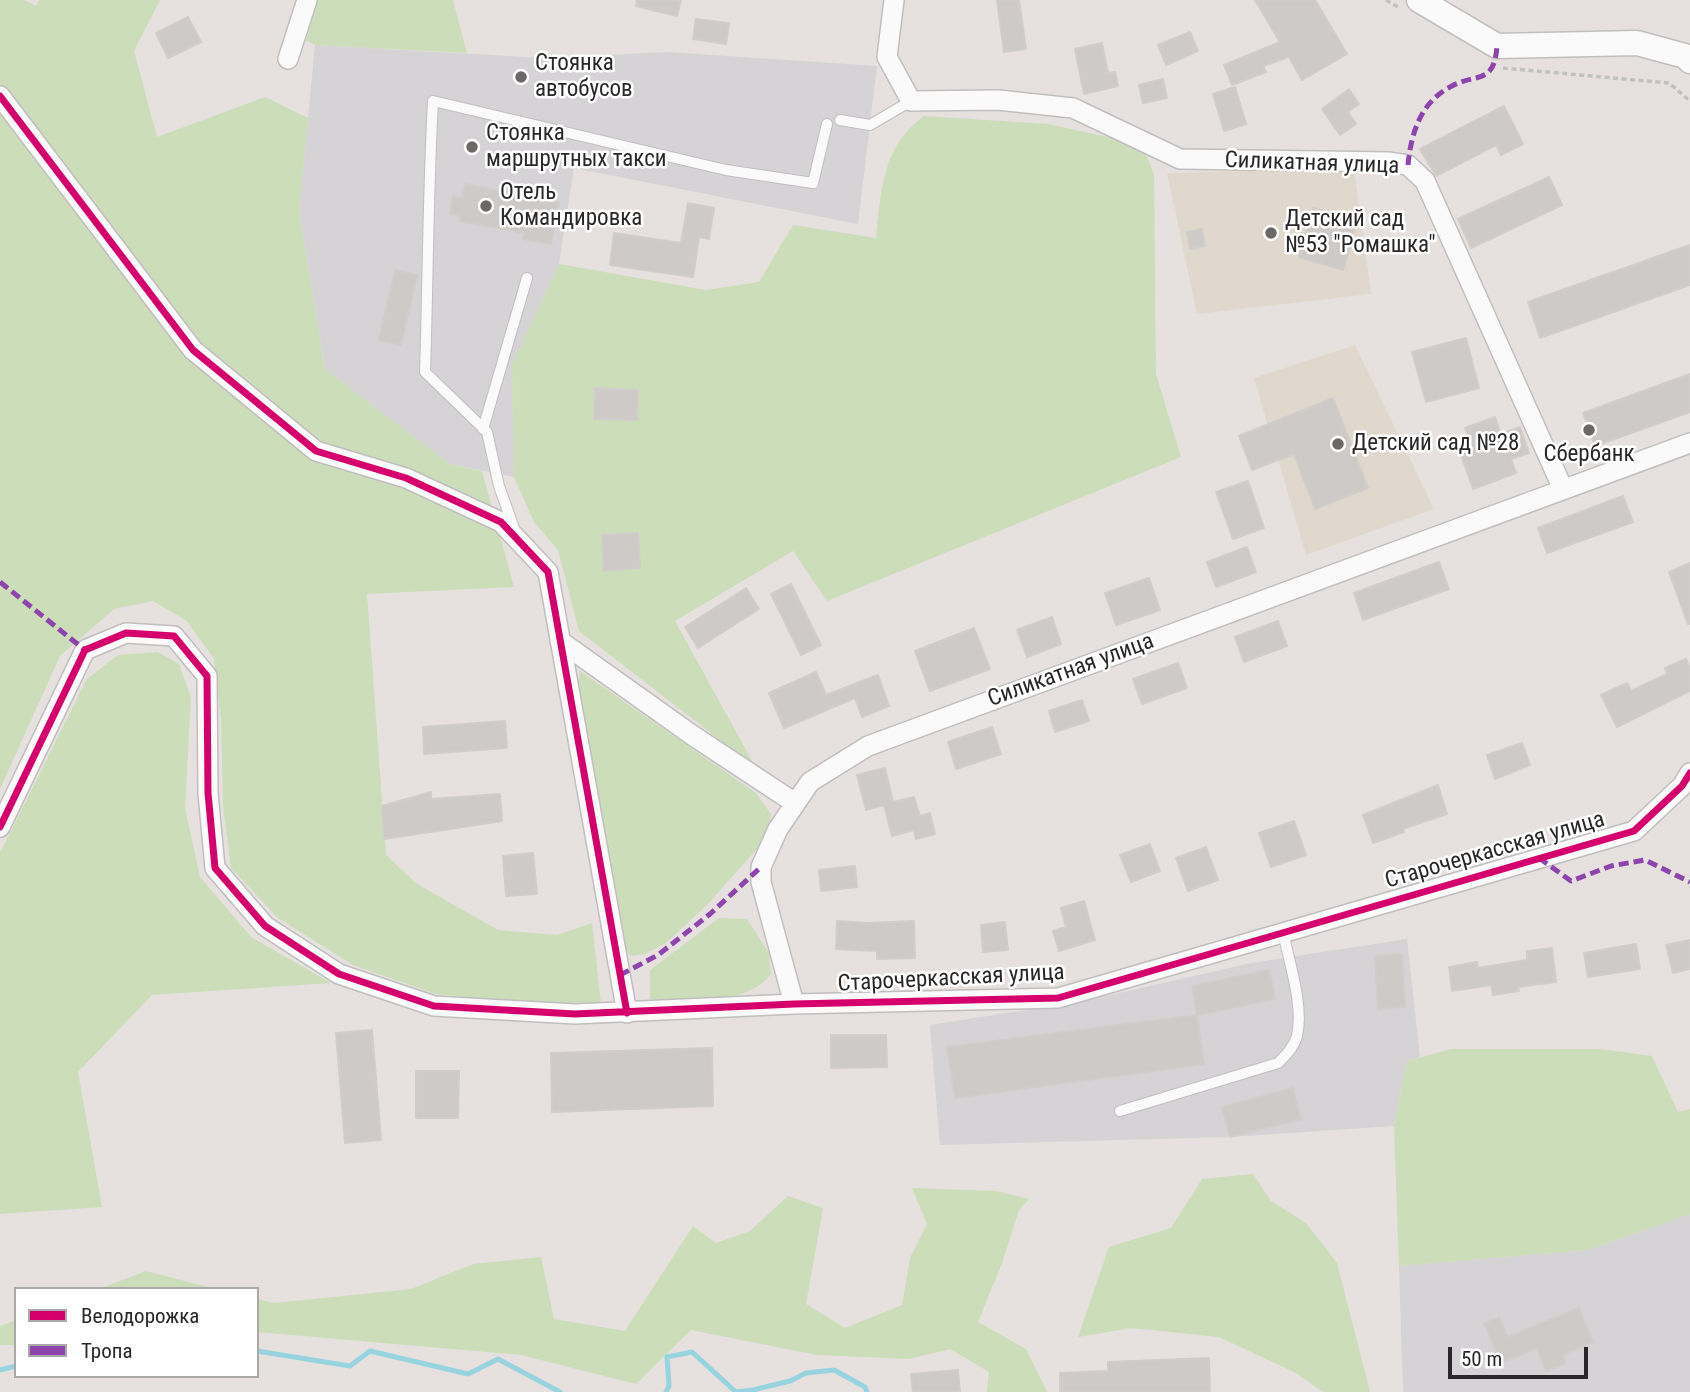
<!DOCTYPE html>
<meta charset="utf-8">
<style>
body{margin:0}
#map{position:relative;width:1690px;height:1392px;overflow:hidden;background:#e6e1de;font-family:"Roboto Condensed",sans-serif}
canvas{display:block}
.legend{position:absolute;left:14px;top:1287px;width:245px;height:91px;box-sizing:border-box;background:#fff;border:2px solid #a9a9a9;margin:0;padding:9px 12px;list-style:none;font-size:21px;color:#282828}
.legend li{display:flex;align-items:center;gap:14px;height:35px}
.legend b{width:35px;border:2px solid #a9a9a9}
.scale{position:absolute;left:1448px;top:1347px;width:140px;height:32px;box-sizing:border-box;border:4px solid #282828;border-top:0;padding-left:9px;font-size:21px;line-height:24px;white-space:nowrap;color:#282828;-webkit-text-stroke:5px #fff;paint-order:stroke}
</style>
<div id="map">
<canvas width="1690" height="1392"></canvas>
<ul class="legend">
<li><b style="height:9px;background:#d6006c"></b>Велодорожка</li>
<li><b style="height:9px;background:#8e44ad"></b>Тропа</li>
</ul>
<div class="scale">50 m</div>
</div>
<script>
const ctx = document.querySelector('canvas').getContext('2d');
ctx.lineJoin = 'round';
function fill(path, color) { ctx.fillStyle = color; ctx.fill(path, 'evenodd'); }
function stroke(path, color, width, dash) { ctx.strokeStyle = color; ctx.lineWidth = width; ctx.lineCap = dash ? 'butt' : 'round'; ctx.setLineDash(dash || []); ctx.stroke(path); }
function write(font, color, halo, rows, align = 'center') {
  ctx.font = font + ' "Roboto Condensed",sans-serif'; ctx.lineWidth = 5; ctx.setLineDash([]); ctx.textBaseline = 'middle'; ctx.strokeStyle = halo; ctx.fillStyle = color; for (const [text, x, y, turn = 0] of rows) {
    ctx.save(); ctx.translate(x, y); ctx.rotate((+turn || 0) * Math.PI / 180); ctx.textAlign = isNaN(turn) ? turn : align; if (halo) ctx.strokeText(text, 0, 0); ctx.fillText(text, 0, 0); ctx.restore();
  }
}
const industrial = new Path2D(`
 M315,45L544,58L667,52L877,66L858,224L574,168L559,264L512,365L514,477L449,464L325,369L299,211Z
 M1407,939L1420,1057L1407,1061L1394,1126L1230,1137L940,1145L930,1025L1084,1001L1251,963Z
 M1690,1214V1392H1403L1399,1266L1588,1250Z`);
const education = new Path2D(`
 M1354,168L1371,294L1197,314L1167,173Z
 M1355,345L1434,509L1306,555L1254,378Z`);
const green = new Path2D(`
 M0,0H24L36,6L39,0H160L134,51L157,137L265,97L308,118L299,211L325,369L449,464L482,471L514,587L367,594L386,855L417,884L498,930L557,935L592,923L601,1004L522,1002L435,994L353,965L278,918L231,868L223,805L221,719L214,659L187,621L153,601L114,609L60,656L0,789Z
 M318,0H453L467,53L315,45L306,40Z
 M924,116L1048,124L1117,139L1146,155L1154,174L1156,374L1181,457L827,601L793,551L675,621L756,768L579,631L558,550L534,522L514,477L512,365L559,264L706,290L759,282L793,225L876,238C881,191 882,146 924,116Z
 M158,652L179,664L191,698L185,808L200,877L251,937L331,983L152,995L78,1072L102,1207L0,1214V853L87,679L118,655Z
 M580,671L756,793L771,814L769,827L763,842L707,905L666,943L645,954L631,956L623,946L581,706L578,682Z
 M719,918L747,919L769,953L771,974C746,1007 688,999 650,999V970Z
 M1451,1049H1600L1652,1056L1678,1112L1690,1109V1214L1588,1250L1399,1266L1394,1126L1407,1061Z
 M1253,1174L1271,1201L1306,1223L1337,1263L1370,1392H1323L1296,1373L1219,1337L1131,1328L1078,1337L1109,1247L1171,1228L1202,1179Z
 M912,1188L996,1191L1029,1199L1019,1210L1002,1263L978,1322L1026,1349L1047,1392H987L989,1372L950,1349L909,1359L817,1355L691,1330L636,1384L521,1355L257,1332V1299L274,1303L411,1289L473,1264L541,1257L554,1319L625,1331L693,1226L716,1243L750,1231L788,1196L823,1208L806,1304L845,1328L902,1305L910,1258L927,1224Z
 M146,1271L216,1289H99Z
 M16,1320V1345H0V1326Z`);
const stream = new Path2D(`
 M257,1351L350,1366L370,1351L468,1374L498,1359L560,1392
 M0,1370L16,1366
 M666,1392L669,1386L667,1357L692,1352L736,1392L753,1390L790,1381L806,1373L834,1370L865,1387L867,1392`);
const building = new Path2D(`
 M637,0H681L677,16L636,6Z
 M997,0H1019L1026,49L1004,52Z
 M1255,0H1315L1347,54L1302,80L1289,57L1263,66L1266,72L1232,85L1224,65L1280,42Z
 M188,17L201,42L168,58L156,33Z
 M696,19L729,23L726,44L693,39Z
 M1190,32L1198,51L1166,65L1158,45Z
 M1102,43L1108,73L1115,72L1118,86L1084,94L1075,49Z
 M1163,79L1167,98L1143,103L1139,85Z
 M1235,87L1246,124L1224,131L1213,94Z
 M1349,89L1359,104L1348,112L1356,124L1340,135L1322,109Z
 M1504,106L1523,144L1501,155L1496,145L1436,176L1420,149Z
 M1549,177L1562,205L1471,248L1458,219Z
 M465,184L559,203L551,244L523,239L524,233L459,221L460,216L450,214L453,196L462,198Z
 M688,203L714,208L709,239L699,237L693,277L610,265L614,233L681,243Z
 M1313,208L1357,221L1343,270L1299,257Z
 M1202,229L1205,246L1190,249L1187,232Z
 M1690,245V285L1540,338L1528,302Z
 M395,270L417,275L401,345L379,340Z
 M1466,338L1479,388L1426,402L1412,352Z
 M1690,374V412L1595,446L1583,413Z
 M595,388L638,390L637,420L594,419Z
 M1333,398L1368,488L1315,509L1294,454L1252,470L1239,436Z
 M1495,417L1501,434L1520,427L1529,453L1511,459L1516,473L1473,489L1459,449L1471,445L1465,428Z
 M1248,481L1264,528L1233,539L1216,492Z
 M1623,496L1633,522L1547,553L1538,528Z
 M638,533L640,568L604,571L602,535Z
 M1247,547L1256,572L1216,587L1207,562Z
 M1439,562L1449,589L1363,620L1354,593Z
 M1690,563V624H1688L1669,572Z
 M1149,578L1160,610L1116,625L1105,593Z
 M791,584L821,645L801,655L771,594Z
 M746,588L759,609L698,648L685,627Z
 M1052,617L1061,644L1027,657L1017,630Z
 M1278,621L1287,646L1244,662L1235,637Z
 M974,628L990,669L930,691L915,651Z
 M1686,659L1690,668V691L1617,727L1601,695L1627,683L1631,691L1667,674L1665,668Z
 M1178,663L1187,688L1142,704L1133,679Z
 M816,672L826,695L878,675L889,706L862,717L855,698L784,728L769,693Z
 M1082,700L1089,721L1055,732L1049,711Z
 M505,721L507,748L424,754L423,727Z
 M992,727L1001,754L956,769L948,742Z
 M1522,743L1530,765L1495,779L1487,755Z
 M885,768L893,802L914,797L920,816L930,813L935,834L916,839L914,830L892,836L884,805L866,810L857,775Z
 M1438,785L1447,814L1402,829L1404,832L1373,843L1363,815Z
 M431,792V799L500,794L502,821L384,839L382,806Z
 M1294,821L1306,855L1271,867L1259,833Z
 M1150,844L1160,871L1131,882L1120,855Z
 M1206,847L1218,880L1188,891L1176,858Z
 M533,853L537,894L506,896L503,856Z
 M855,866L857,887L821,891L819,870Z
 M1084,901L1095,940L1059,951L1053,931L1066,927L1061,908Z
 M837,921L868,923L914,921L915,958L877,959V951L836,949Z
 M1005,922L1008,950L983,952L981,925Z
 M1690,940V969L1673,973L1666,945Z
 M1636,944L1640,969L1588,977L1584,953Z
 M1552,948L1556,982L1518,987L1519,991L1493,995L1491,985L1452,991L1449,967L1477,962L1478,968L1527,960V951Z
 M1402,954L1405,1007L1378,1009L1375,956Z
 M1269,970L1275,999L1197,1015L1192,986Z
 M1197,1015L1204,1064L955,1098L947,1047Z
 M372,1030L381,1140L345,1143L336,1033Z
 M831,1035H886L887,1067L831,1068Z
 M712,1048L713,1106L552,1112L551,1053Z
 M416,1071H459L458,1118H416Z
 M1293,1088L1301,1119L1230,1137L1222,1107Z
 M1579,1308L1593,1342L1562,1355L1565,1363L1546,1371L1537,1348L1501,1363L1484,1323L1499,1317L1508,1337Z
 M1209,1358L1210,1391L1060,1392V1373L1108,1371V1362Z
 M958,1370L960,1392H913L911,1374Z`);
const path = new Path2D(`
 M1386,0L1400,8
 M1503,68L1669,83L1690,101`);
const service = new Path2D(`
 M840,120L870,125L911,101
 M483,429L527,278
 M515,531L499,486L487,432L425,372C428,281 428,191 433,101L726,170L813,183L827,124
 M1120,1111L1278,1063C1286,1055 1294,1047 1297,1036C1304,1006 1289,962 1283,932`);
const minor = new Path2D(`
 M894,0L887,57L911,101L998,100L1073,108L1180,159L1388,162L1408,165L1425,181L1563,489
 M288,59L307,0
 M0,96L193,350L316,451L406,478L501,522L548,572L627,1013
 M560,641L692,735L795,803
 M0,827L85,650L126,633L174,636L207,676L208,793L215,868L265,926L339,974L434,1006L575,1014L794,1004L1058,998L1634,831L1682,786L1690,773
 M794,1004L761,882V867L778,829L810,782L868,746L1690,443`);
const tertiary = new Path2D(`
 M1419,0L1497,46L1637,43L1685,56L1690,61`);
const quiet = new Path2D(`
 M1408,165C1411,134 1420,103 1450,87C1477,72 1494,86 1497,46
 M0,582L85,650
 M1539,858L1571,881L1611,866L1645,860L1690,882
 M620,975L658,955L710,914L761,867`);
const cycleway = new Path2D(`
 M0,96L193,350L316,451L406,478L501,522L548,572L627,1013
 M0,827L85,650L126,633L174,636L207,676L208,793L215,868L265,926L339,974L434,1006L575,1014L794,1004L1058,998L1634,831L1682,786L1690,773`);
const markers = [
 [521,77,7,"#6a6968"],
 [472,147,7,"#6a6968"],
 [486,206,7,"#6a6968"],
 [1271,233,7,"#6a6968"],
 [1589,430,7,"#6a6968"],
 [1338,444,7,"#6a6968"]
];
const poiNames = [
 ["Стоянка",535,64],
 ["автобусов",535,90],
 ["Стоянка",486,134],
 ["маршрутных такси",486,160],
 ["Отель",500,193],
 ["Командировка",500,219],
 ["Детский сад",1285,220],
 ["№53 \"Ромашка\"",1285,246],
 ["Детский сад №28",1352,444],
 ["Сбербанк",1589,455,"center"]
];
const streetNames = [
 ["Силикатная улица",1312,164,2],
 ["Силикатная улица",1071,671,-20],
 ["Старочеркасская улица",1495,851,-16],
 ["Старочеркасская улица",951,979,-3]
];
fill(industrial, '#d5d3d5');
fill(education, '#e0d8cd');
fill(green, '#ccddba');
stroke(stream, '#98d3e0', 5);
fill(building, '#cdcac7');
stroke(building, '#d0cdca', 2);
stroke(service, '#c0bebf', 12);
stroke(minor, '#c0bebf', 22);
stroke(tertiary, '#c0bebf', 27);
stroke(path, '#c2c1c1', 3.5, [5, 3.5]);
stroke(service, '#fbfafa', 10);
stroke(minor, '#fbfafa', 19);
stroke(tertiary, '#fbfafa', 24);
stroke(quiet, '#8e44ad', 5, [10, 5]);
stroke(cycleway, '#d6006c', 7);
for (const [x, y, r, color] of markers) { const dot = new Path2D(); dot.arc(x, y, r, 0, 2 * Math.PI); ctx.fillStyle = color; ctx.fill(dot); stroke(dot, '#fff', 2.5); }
write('23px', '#282828', '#fff', poiNames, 'left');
write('23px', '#282828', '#fff', streetNames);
</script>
